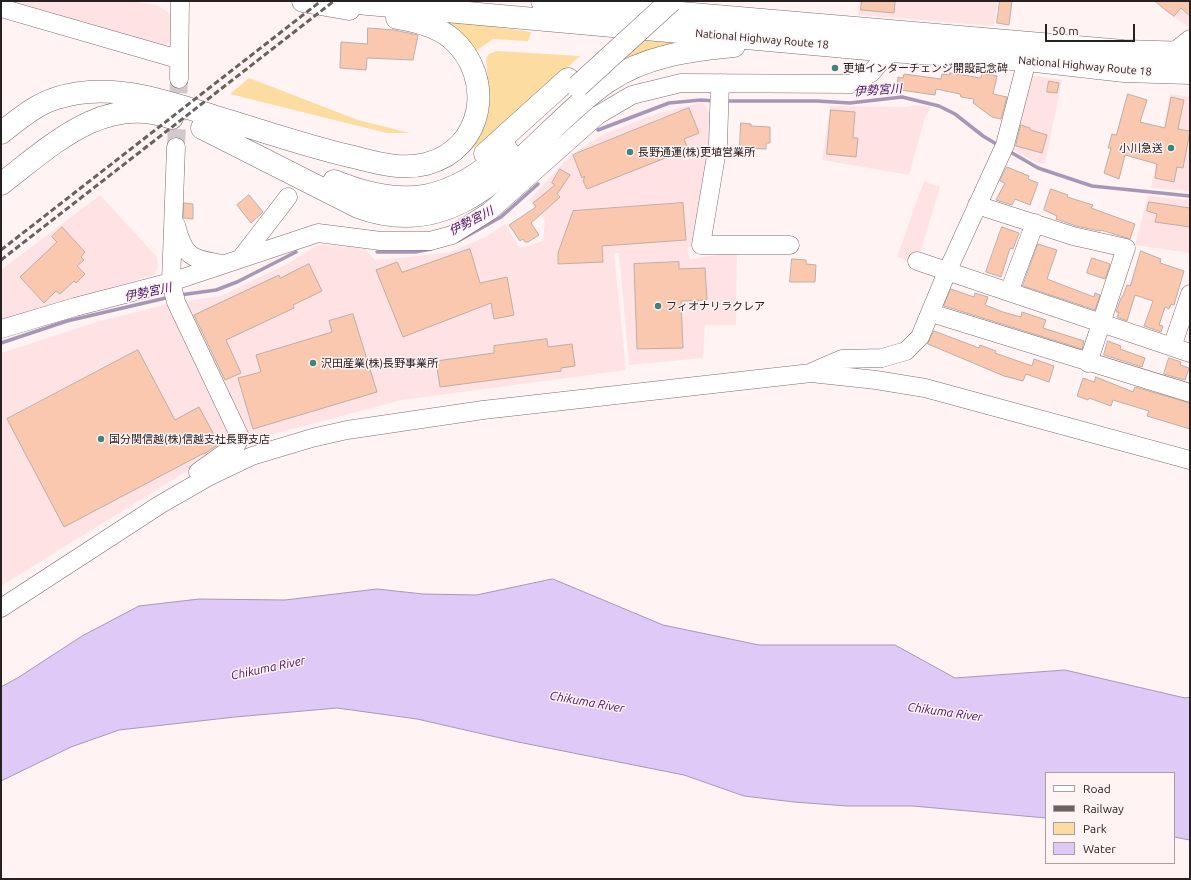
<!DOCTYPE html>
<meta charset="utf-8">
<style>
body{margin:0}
#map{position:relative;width:1191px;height:880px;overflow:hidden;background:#fff3f4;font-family:Ubuntu,sans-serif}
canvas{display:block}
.frame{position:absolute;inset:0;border:2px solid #272020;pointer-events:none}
.legend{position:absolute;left:1045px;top:772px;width:130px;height:92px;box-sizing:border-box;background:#fff3f4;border:1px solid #a99f9f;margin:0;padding:5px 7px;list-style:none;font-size:12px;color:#272020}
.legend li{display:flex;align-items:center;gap:8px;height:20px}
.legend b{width:20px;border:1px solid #a99f9f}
.scale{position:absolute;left:1045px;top:24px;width:90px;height:18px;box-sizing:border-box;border:2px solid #272020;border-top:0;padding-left:5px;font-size:12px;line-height:14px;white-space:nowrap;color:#272020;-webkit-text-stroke:3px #fff3f4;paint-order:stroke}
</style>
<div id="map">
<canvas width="1191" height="880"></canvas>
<div class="frame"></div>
<ul class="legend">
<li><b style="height:5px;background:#fff"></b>Road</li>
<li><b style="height:5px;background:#696060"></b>Railway</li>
<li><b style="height:11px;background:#fcdca0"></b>Park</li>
<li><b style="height:11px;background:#dfc9f7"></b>Water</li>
</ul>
<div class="scale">50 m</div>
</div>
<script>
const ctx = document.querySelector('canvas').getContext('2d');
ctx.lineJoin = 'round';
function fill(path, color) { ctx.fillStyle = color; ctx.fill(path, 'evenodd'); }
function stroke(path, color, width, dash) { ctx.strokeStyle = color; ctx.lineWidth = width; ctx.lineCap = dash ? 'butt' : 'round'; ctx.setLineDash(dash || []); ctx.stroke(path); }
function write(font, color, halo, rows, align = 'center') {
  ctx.font = font + ' Ubuntu,"Noto Sans JP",sans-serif'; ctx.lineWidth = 3; ctx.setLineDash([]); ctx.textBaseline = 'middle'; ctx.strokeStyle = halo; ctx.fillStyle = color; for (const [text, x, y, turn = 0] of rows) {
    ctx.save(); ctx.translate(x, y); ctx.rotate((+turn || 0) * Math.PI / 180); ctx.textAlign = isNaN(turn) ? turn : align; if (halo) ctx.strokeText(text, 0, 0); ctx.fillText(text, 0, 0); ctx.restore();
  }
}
const built = new Path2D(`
 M9,1H131L157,5L171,14L172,41L158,48Z
 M859,1H998L994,26L858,15Z
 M1163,1H1190V28L1159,7Z
 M1027,75L1062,80L1045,163H1038L1009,148Z
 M1170,94L1190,97V191L1151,188Z
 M703,102L711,114L713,144L697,241L691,247L680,248H687L690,259L737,252L736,325H705L703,358L629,365L619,253H614L626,370L402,400L247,441L180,302L221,296L291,262L319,244L365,249L375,260L410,257L450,252L486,237L505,224L520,248L543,241L545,220L529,200L571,155L602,135L655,114Z
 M915,105L931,107L925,117L909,175L822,160L830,106L906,107Z
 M924,181L940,187L919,257L915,263L897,257Z
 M100,195L157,257L158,266L154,275L40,308L1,323V270Z
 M1148,196L1190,200V253L1135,245Z
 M172,303L234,431L229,445L1,586V353L100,321Z`);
const green = new Path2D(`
 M431,21L469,23L531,32L528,41L493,39L472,54Z
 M647,38L692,42L611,71Z
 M497,51L580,56L500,129L469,151L487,111L488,80L486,59L489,54Z
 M249,78L358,120L410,133H387L230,94Z`);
const water = new Path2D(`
 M553,579L663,625L759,645H895L955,678L1065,670L1185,698L1190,697V840L1174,837V773H1046V818L913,806H847L794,802L744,796L684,775L518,742L417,719L337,708L235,717L119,730L71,747L1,781V687L19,677L82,636L139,606L199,599L285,600L377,589L423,594L476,595Z`);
const stream = new Path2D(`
 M724,101H817L850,103L902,97L939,106L955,114L983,136L998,145
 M598,130L669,103L701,100L714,101
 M1007,150L1038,168L1092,186L1190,196
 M458,241L501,217L538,184
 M377,252H415L431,249
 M180,295L216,290L237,282L296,252
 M1,343L67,321L170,297`);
const building = new Path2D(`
 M862,1H895L894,13L861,10Z
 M1000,1H1012L1009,25L997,23Z
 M1155,1H1190V16L1181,8L1174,16Z
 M368,28L394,30L418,35L413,60L367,58L366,70L340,68L341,42L367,44Z
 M950,73L981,78L982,73L997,76L993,94L1007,97L1001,119L992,117L973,103L974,99L961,97L960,94L936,89L935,95L901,90L897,88L898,77L903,78L904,74L941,79L942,74L949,75Z
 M1049,81L1059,83L1057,93L1047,92Z
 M1128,94L1147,100L1140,122L1165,128L1171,97L1184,100L1178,129L1190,131L1183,168L1177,167L1174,182L1155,178L1157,164L1125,155L1119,179L1104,173L1111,148H1108L1112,134L1116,135Z
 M689,108L699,133L684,139L688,149L587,189L583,181L585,176L582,178L573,155Z
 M831,110L855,112L853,138H858L856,157L827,154Z
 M741,123L751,124V126L770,127V143H766V149L740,148Z
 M1021,125L1030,128V130L1047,135L1042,153L1016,146Z
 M1007,167L1029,176L1028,179L1038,183L1030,205L1015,199L1012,205L996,200L1005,183L1000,181Z
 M560,169L570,175L557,194L560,197L531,223L539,235L528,242H525L523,239L520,241L509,225L536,207L533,203L555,185L552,183Z
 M1051,189L1068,195L1067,197L1093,205L1091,208L1135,224L1130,239L1101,230L1100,231L1076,226L1056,219L1057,216L1044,210Z
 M249,195L263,212L251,223L237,205Z
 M1149,202L1190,208V227L1155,222L1157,214L1147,211Z
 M184,203L193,204V219L184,218Z
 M683,203L686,240L602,246L603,262L558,264V253L573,211Z
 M62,227L85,252L81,257L84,260L77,266L85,274L76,283L74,281L60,294L56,291L44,303L20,277L57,242L52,237Z
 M1002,227L1019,233L1013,249L1010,248L1001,277L986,272Z
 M1038,244L1057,250L1047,279L1094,297L1095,293L1100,295L1095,310L1023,286Z
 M470,249L480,283L507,277L514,315L494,319L491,303L403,337L376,270L397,262L402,272Z
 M1141,251L1161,259L1160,263L1184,271L1174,305L1171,304L1169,309L1165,307L1159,325L1163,326L1161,332L1144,326L1153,301L1135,295L1127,321L1117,317L1119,312H1116L1121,298H1122L1127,285L1130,286Z
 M1092,258L1110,264L1105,279L1087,273Z
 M792,259L806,260V264L816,265L815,282H790Z
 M679,262V269L705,268L707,300L681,301L683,348L637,349L634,264Z
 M309,264L322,291L293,305L294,308L226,340L241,373L225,380L194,315L279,275L280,278Z
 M951,289L974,297L975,293L988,297L985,305L1003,312L1021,317L1022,312L1046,320L1043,328L1084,341L1082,349L944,306Z
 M353,314L377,392L253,429L238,378L261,372L256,355L332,332L329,321Z
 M934,331L979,348L980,345L996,351L995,353L1032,366L1034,359L1054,366L1049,382L1026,374L1023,381L1004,376L928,344Z
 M547,339L548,347L572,344L575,366L561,368V371L440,387L436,361L494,353V346Z
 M1108,341L1121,346L1120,349L1145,358L1142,367L1104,355Z
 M138,350L175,420L199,407L219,444L204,454V453L64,527L7,419Z
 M1169,358L1181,362L1180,365L1189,368L1185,380L1164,374Z
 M1096,377L1133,392L1135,387L1190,403V429L1147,416L1149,411L1113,400L1111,406L1089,398L1088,400L1077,396L1083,378L1094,382Z`);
const minorTunnel = new Path2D(`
 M176,147L179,79`);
const minor = new Path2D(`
 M1,8L178,59
 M1174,61L1175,51L1190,39
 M179,79L180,1
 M720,83L718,144L701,245H790
 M176,147L171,282L176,302L240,437L237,444L198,472
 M977,205L1073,236L1126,248L1088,363
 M176,225C184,257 191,259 223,264
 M241,258L288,197
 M917,261L1190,353
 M1009,292L1035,223
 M931,313L1190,393
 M1,329L75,307L171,282L318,233L381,241H430L452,235L490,211L598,115L632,95L681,83L851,84L871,73L890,51
 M1172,347L1190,294
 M812,372L842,359L882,358L906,351L920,337L947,272L1005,145L1027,60
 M1,608L161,504L208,477L252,456L312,438L347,430L483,410L811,373L876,380L925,388L1190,460`);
const highway = new Path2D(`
 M303,1L349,9
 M335,1L890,51L1027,60L1124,71L1190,73
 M542,1L1123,51L1190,53
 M202,128L358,207C470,249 529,136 607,82C645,56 690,50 734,46
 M1,133C18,120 36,104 57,98C109,81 163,100 213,116C257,129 300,144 345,155C372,161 398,171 426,164C485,149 495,77 452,39C437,26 416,21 397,18
 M485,154L568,79
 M334,181C405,210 451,201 507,150
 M1,184C51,146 104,93 172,118`);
const rail = new Path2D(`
 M1,250L321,1
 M1,260L334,1`);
const highwayBridge = new Path2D(`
 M578,86L671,1`);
const markers = [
 [835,68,4,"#3f857e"],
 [1171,148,4,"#3f857e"],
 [630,152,4,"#3f857e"],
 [658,306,4,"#3f857e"],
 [313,363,4,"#3f857e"],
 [101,439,4,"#3f857e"]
];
const streetNames = [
 ["National Highway Route 18",762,39,5],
 ["National Highway Route 18",1085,66,5]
];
const poiNames = [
 ["更埴インターチェンジ開設記念碑",843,68],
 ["小川急送",1163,148,"right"],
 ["長野通運(株)更埴営業所",638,152],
 ["フィオナリラクレア",666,306],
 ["沢田産業(株)長野事業所",321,363],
 ["国分関信越(株)信越支社長野支店",109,439]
];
const waterNames = [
 ["伊勢宮川",878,90,-4],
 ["伊勢宮川",471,221,-27],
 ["伊勢宮川",148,292,-12],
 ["Chikuma River",268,668,-12],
 ["Chikuma River",587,702,10],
 ["Chikuma River",945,712,8]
];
fill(built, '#ffe3e4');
fill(green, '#fcdca0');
fill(water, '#dfc9f7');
stroke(water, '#a896b6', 1);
stroke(stream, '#a896b6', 3.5);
fill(building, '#f9c8ae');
stroke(building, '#bdaea6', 1);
stroke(minorTunnel, '#d4c9ca', 18, [18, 9]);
stroke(minor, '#7d6c6d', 19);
stroke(highway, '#7d6c6d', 23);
stroke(minor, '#fff', 18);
stroke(highway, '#fff', 22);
stroke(rail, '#696060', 3, [6, 3]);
stroke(highwayBridge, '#7d6c6d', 23, []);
stroke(highwayBridge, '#fff', 22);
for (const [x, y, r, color] of markers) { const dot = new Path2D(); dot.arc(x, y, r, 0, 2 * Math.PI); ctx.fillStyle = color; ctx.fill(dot); stroke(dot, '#fff3f4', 1.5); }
write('11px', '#272020', '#fff3f4', streetNames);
write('11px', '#272020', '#fff3f4', poiNames, 'left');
write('italic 12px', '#431066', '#fff3f4', waterNames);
</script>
